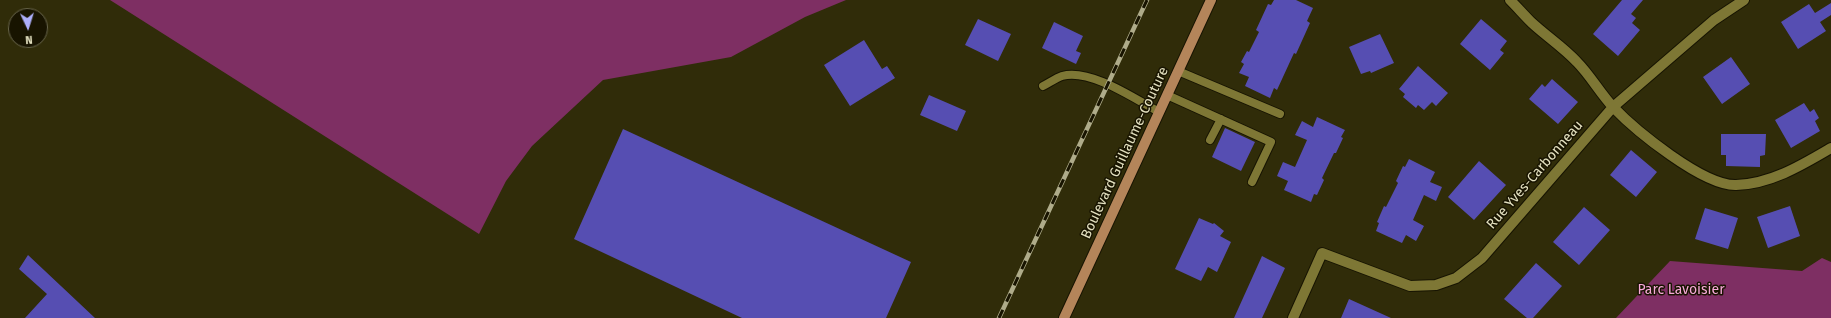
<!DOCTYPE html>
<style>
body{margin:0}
#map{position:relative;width:1831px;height:318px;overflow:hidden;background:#302c09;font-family:"Fira Sans",sans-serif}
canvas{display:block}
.north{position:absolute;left:8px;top:8px;width:40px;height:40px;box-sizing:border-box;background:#181400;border:1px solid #69664c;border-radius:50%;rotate:176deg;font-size:11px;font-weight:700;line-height:16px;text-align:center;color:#e3e0bf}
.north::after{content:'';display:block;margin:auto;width:14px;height:18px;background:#adaffb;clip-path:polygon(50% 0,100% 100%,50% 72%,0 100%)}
</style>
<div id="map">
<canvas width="1831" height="318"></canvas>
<div class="north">N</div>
</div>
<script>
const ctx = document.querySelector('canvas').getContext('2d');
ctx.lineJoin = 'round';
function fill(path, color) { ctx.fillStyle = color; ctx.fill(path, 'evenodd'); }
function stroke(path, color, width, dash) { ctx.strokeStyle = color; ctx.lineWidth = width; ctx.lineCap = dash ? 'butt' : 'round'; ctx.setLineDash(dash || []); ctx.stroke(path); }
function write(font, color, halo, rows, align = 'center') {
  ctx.font = font + ' "Fira Sans",sans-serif'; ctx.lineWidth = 3; ctx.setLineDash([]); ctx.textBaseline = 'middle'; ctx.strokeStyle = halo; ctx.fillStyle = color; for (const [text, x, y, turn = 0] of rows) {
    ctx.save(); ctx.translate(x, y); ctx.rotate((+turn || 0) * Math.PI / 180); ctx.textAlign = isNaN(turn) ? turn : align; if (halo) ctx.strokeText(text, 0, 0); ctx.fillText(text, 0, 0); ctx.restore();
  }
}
const green = new Path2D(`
 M110,0H846L805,17L731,57L603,80L532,146L506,181L479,234Z
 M1822,258L1831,262V318H1616L1670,261L1802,271Z`);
const building = new Path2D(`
 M1274,0H1296L1313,8L1307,21L1310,23L1296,54L1294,53L1277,90L1274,88L1270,98L1245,86L1249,77L1239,73L1244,64L1241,62L1247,51L1249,52L1259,32L1256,30L1268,4L1271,5Z
 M1622,0H1643L1631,14L1636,18L1632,23L1640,30L1618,56L1593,34Z
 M1831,3V15L1820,22L1826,31L1798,49L1781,22L1809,4L1815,13Z
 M978,19L1011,34L998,61L965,45Z
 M1481,19L1507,41L1500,50L1504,53L1490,70L1460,44Z
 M1054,22L1083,36L1076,51L1081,53L1076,64L1042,48Z
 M1380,34L1394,63L1371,73L1370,71L1361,74L1349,47Z
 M864,40L882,69L887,66L895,78L850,106L824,65Z
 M1731,57L1750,84L1722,104L1703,77Z
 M1418,66L1448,93L1436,106L1432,102L1424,110L1418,105L1416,108L1403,97L1405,94L1399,89Z
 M1552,79L1578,102L1558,124L1529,99L1542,84L1545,87Z
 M929,95L966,111L957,131L920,115Z
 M1804,103L1810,112L1814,109L1819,118L1815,121L1820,131L1791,148L1775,120Z
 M1317,117L1345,130L1341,137L1343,138L1336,153H1334L1322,178L1324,180L1317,195L1314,194L1311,202L1284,190L1288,181L1277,176L1283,162L1295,167L1307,140L1295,135L1302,121L1313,127Z
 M1225,128L1255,142L1241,171L1212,157Z
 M623,129L911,262L886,318H742L574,239Z
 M1721,134H1766L1765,155L1760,156V167L1726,166V155H1721Z
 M1631,150L1657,172L1636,197L1610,175Z
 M1409,159L1435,172L1430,182L1442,187L1436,201L1424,195L1413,220L1424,226L1416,241L1406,235L1402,243L1376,231L1379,223L1377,222L1384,206L1386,207L1398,183L1396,181L1403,166L1405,167Z
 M1479,161L1506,185L1474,220L1448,197Z
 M1790,206L1800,236L1768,248L1757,217Z
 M1584,207L1610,230L1579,265L1553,242Z
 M1705,208L1738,218L1728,249L1695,239Z
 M1199,218L1213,224L1214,223L1224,231L1220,236L1231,242L1217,272L1208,267L1201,281L1175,269Z
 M28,255L95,318H25L47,294L19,269Z
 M1262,256L1285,268L1262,318H1234Z
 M1536,263L1562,286L1533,318H1527L1504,299Z
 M1349,299L1391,318H1341Z`);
const service = new Path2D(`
 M1178,71L1280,114
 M1043,86C1049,83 1056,78 1062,76C1090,68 1135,99 1159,112
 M1167,95L1271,142L1252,182
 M1210,140L1221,119`);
const minor = new Path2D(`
 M1510,0C1517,7 1524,15 1531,22C1546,36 1563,47 1577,62C1590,75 1600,93 1613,107C1635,130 1703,186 1736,185C1771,184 1802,165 1831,148
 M1293,318L1322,253L1410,286L1436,285L1456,278L1482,258L1613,107L1714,20L1744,0`);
const primary = new Path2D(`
 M1064,318L1211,0`);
const rail = new Path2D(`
 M999,318L1147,0`);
const streetNames = [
 ["Boulevard Guillaume-Couture",1125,153,-65],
 ["Rue Yves-Carbonneau",1535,175,-49]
];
const parkNames = [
 ["Parc Lavoisier",1681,290]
];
fill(green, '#7e2f63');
fill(building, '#564eb2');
stroke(service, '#171402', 10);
stroke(minor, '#171402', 12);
stroke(primary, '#171402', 12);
stroke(service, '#7e7735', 8);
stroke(minor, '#7e7735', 10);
stroke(primary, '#b4855a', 10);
stroke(rail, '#afac8a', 4.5);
stroke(rail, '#181400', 3, [9]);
write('14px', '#e3e0bf', '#181400', streetNames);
write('14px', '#f8aad9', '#181400', parkNames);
</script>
